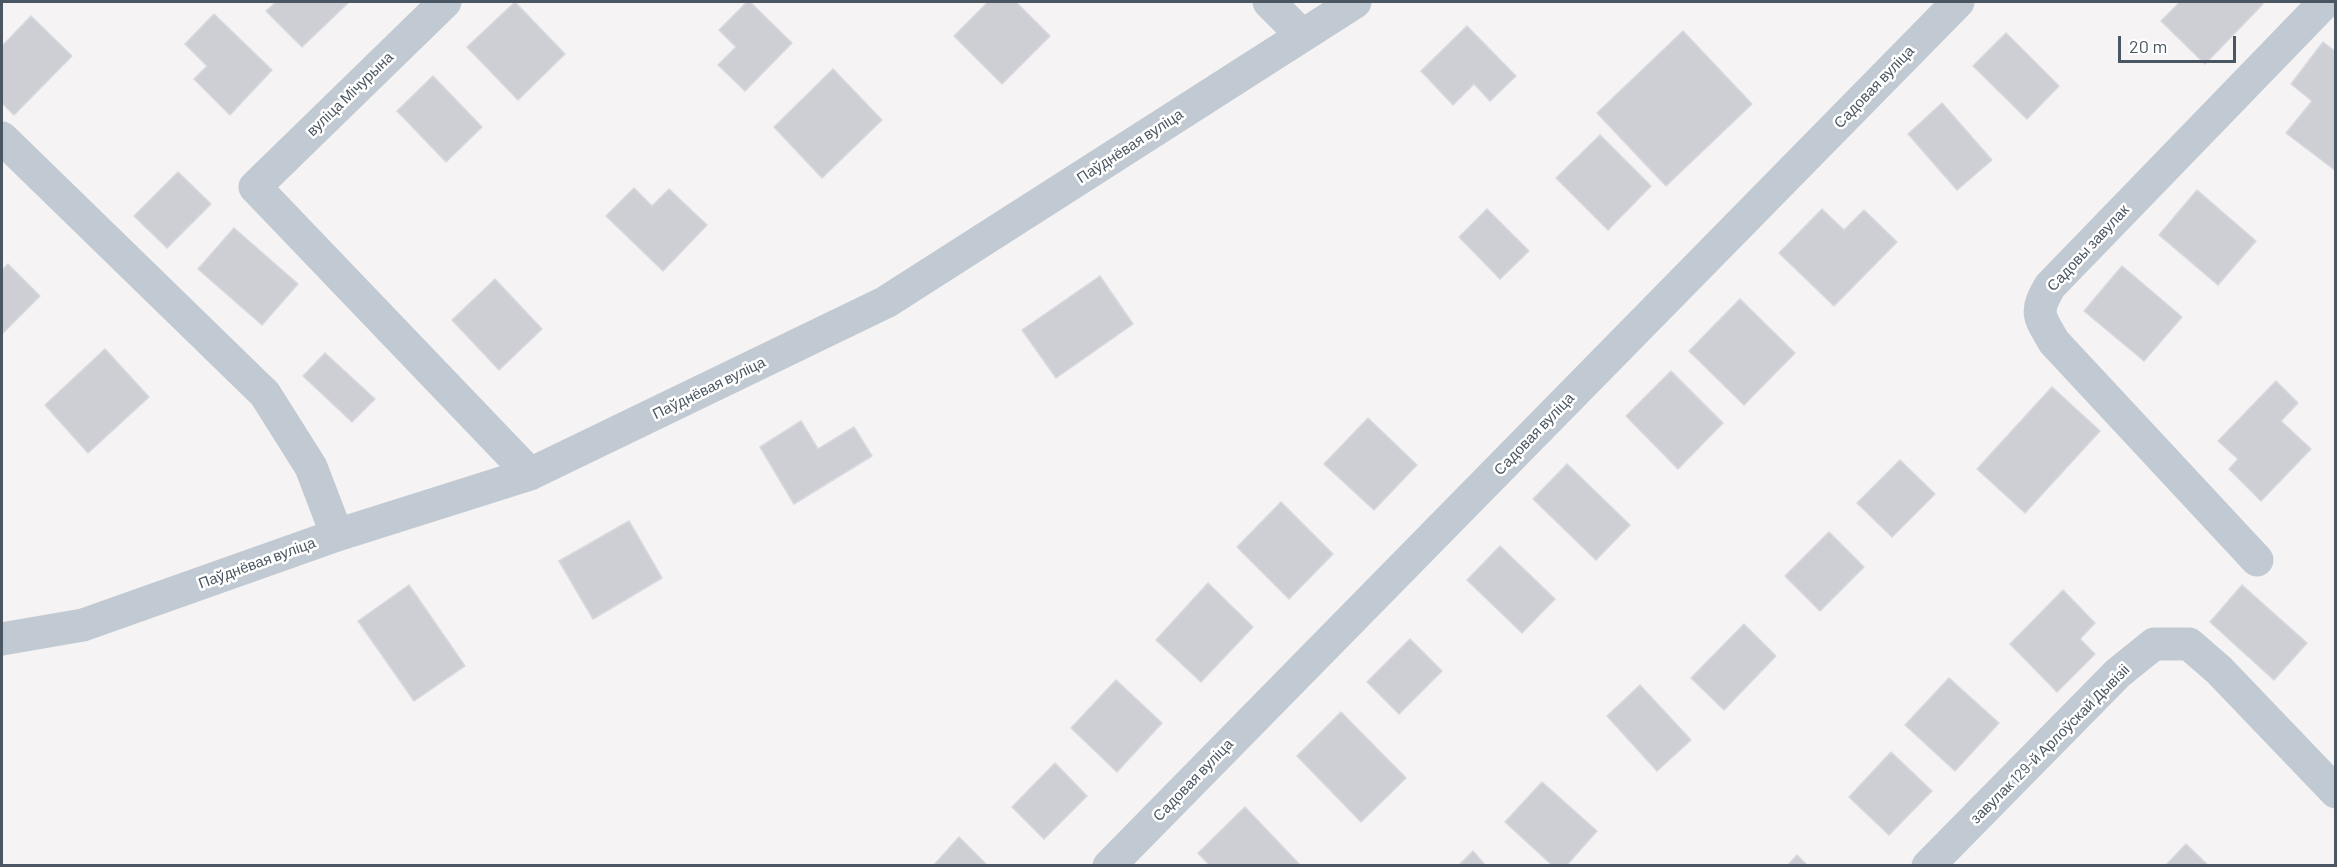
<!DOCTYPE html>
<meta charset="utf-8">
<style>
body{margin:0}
#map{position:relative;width:2337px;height:867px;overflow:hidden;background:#f5f3f3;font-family:Barlow,sans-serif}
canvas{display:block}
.frame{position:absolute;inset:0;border:3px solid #4a5661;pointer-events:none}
.scale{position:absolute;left:2118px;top:36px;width:118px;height:27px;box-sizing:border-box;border:3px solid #4a5661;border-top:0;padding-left:8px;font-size:18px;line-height:21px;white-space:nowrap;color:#4a5661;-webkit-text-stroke:4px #fff;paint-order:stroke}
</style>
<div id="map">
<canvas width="2337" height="867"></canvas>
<div class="frame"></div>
<div class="scale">20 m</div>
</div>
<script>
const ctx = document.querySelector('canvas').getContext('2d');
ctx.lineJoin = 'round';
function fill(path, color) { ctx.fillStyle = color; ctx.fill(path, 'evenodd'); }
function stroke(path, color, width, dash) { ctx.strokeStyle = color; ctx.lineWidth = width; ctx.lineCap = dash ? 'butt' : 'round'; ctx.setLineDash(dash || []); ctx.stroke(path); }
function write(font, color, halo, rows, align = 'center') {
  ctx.font = font + ' Barlow,sans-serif'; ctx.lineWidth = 5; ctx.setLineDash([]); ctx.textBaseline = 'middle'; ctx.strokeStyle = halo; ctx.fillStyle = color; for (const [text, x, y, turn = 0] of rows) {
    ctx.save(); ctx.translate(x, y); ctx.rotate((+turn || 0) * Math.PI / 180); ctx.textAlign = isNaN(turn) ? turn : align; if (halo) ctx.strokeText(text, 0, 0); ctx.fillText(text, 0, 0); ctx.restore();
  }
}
const building = new Path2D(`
 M276,2H349L302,47L266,11Z
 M515,2L565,54L518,100L467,47Z
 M747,2H750L792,43L745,91L718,65L736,47L719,30Z
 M988,2H1016L1050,36L1002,84L954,36Z
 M2180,2H2261L2263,4L2205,64L2161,21Z
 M214,14L272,70L230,115L194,79L207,66L185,44Z
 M31,16L72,56L14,115L2,103V46Z
 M1467,26L1516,76L1490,101L1474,84L1453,105L1421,71Z
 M1683,31L1752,104L1666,186L1597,113Z
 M2006,33L2059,86L2027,119L1973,66Z
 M2323,42L2336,52V171L2286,133L2312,101L2291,84Z
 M833,69L882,120L822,178L774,127Z
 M433,76L482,127L446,162L397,111Z
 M1942,103L1992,160L1957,190L1908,134Z
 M1600,135L1651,186L1608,230L1556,178Z
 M178,172L211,204L167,248L134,216Z
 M634,188L652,206L669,189L707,225L663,271L606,216Z
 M2197,190L2256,241L2218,285L2159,235Z
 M1487,209L1529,251L1500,279L1459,237Z
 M1822,209L1844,230L1864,210L1897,242L1834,306L1779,253Z
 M234,228L298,284L262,325L198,269Z
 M8,264L40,296L2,334V270Z
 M2122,266L2182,317L2144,361L2084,311Z
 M1100,276L1133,324L1056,378L1022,330Z
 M495,279L542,329L499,370L452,320Z
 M1740,299L1795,353L1744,405L1689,351Z
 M105,349L149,397L88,453L45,405Z
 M325,353L375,399L352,422L303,376Z
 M1671,371L1723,423L1678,469L1626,416Z
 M2276,381L2298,403L2281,421L2311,449L2261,501L2229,469L2238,459L2218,441Z
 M2052,387L2100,431L2025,513L1977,469Z
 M1368,418L1417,465L1374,510L1324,464Z
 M801,421L818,449L854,427L872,456L794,504L760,447Z
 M1900,460L1935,494L1892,537L1857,503Z
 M1567,464L1630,525L1596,560L1533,499Z
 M1281,502L1333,554L1289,599L1237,547Z
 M629,521L662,578L593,619L559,561Z
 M1829,532L1864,567L1820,611L1785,576Z
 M1500,546L1555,599L1522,633L1467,580Z
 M1208,583L1253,627L1201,682L1156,640Z
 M409,585L465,666L414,701L358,621Z
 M2242,585L2307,643L2274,680L2210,622Z
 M2063,590L2095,623L2080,639L2095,654L2057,692L2010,644Z
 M1744,624L1776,656L1724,710L1691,678Z
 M1410,639L1442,671L1399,714L1367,682Z
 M1949,678L1999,723L1955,771L1905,725Z
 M1116,680L1162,723L1117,772L1071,728Z
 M1640,685L1691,740L1657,771L1607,716Z
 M1341,712L1406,778L1361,822L1297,756Z
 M1891,752L1932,791L1889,835L1849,797Z
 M1055,763L1087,796L1044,839L1012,807Z
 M1542,782L1597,831L1566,866H1553L1505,822Z
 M1245,807L1301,866H1210L1198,853Z
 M959,837L988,866H933Z
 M2186,844L2209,866H2165Z
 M1473,851L1486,866H1458Z
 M1797,855L1808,866H1787Z`);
const minor = new Path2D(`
 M445,2L255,187L530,474
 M1269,2L1302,35
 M2,138L265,394L311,467L337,535
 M2257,560L2054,342C2039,316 2034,313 2050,286L2325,2
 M2,639L83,625L337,535L530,474L886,302L1355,2
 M1109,866L1958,2
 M1928,866L2118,673L2154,644H2189L2219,670L2336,792`);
const streetNames = [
 ["Садовая вуліца",1874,87,-46],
 ["вуліца Мічурына",350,94,-44],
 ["Паўднёвая вуліца",1130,146,-33],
 ["Садовы завулак",2088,248,-47],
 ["Паўднёвая вуліца",709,388,-26],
 ["Садовая вуліца",1534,434,-46],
 ["Паўднёвая вуліца",257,563,-20],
 ["завулак 129-й Арлоўскай Дывізіі",2050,744,-45],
 ["Садовая вуліца",1193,780,-46]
];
fill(building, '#cdcfd5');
stroke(building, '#d7d9de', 1.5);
stroke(minor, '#c1cad2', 33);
write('15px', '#4a5661', '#fff', streetNames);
</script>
